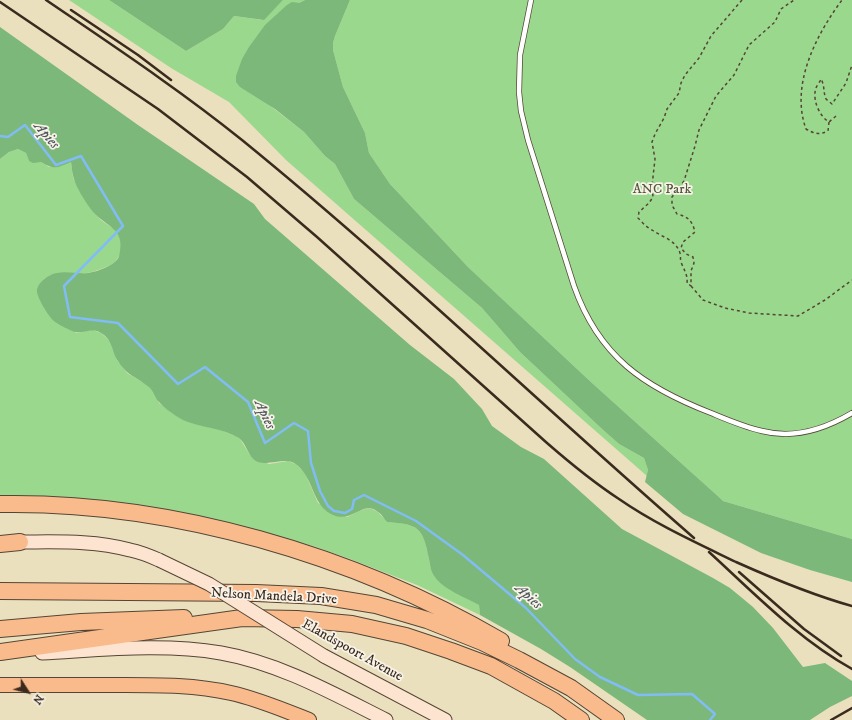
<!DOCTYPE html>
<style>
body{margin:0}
#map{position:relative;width:852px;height:720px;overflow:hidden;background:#eae0bd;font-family:"IM FELL DW Pica",serif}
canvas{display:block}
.north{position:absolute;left:8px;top:672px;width:40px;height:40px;-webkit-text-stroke:3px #f7f3e8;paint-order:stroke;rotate:126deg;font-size:11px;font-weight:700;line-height:16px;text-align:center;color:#3b2a1e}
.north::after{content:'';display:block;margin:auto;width:14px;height:18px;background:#3b2a1e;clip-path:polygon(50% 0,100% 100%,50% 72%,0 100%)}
</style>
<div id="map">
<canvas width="852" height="720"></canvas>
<div class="north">N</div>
</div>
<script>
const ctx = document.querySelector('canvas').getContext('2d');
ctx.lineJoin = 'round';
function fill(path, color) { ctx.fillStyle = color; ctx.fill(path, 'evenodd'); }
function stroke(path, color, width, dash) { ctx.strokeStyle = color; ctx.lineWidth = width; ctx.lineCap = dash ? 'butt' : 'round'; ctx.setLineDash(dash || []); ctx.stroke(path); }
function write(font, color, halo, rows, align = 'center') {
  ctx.font = font + ' "IM FELL DW Pica",serif'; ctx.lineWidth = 3.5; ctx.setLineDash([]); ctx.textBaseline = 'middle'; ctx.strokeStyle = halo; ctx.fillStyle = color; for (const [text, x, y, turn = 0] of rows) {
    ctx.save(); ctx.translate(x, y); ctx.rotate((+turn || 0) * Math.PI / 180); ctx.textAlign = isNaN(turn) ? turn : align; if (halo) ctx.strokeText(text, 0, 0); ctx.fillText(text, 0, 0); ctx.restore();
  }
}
const green = new Path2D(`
 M69,0H109L186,51L223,29L234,16L263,20L283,0H305L299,3L264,101L304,132L325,156L335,164L354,199L482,308L520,352L602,429L619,444L644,458L648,470L647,476L286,160L229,102L171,68Z
 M350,0H852V539L723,501L720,498L592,383L468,267L390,184L369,153L365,133L343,87L333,50V43L335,36Z
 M18,149L26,153L29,161L41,162L49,167L71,162C72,168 72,175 74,180C77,186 94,213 99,218C105,225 115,226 119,236C124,246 120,261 110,265C104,268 94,272 87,273C70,274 43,268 37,290L76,333L93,330L101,333L111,342L117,360L127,373L149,386L155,393L159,403L178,417L192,423L221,430L236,436L240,439L250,455L269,464L288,461L296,464L305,473L318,503L347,517C367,508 371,502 387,522C409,523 423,525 427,550C429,555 429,563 431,568C440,587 462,595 479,605L480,615L417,585L350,559L316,547L245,528L65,499L0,496V159L9,152Z`);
const forest = new Path2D(`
 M109,0H283L264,20L234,16L223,29L186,51Z
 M305,0H350L335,36L333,43V50L343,87L365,133L369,153L390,184L468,267L592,383L720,498L723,501L852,539V582L810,570L761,553L683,514L645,482L648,470L644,458L619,444L602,429L520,352L482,308L354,199L335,164L325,156L304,132L275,109L240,87L236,82V76L242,59L249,47L265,25L287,5L292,2L299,3Z
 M0,27L138,125L254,204L265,219L410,345L454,379L482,409L492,426L521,447L544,459L622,529L713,578L730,588L753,607L773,628L803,667L825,663L852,681V696L830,707L810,720H647L570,667L541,649L480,615L479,605C466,598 443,589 435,577C431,572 430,565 429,559C423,528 419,524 387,522C384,519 382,514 378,512C363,499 352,525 331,514C312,504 314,479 297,465C286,456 272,466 258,462C247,457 247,442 237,437C218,426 194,428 176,416C171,412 164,408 160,403C155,399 154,391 149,387C137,377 127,376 118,361C111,351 114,341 101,333C92,327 84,334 75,332C71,331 57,324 54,321C49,317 38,299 37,292C36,283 49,274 57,273C67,271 78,274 88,273C96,272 117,265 119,256C127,226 103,227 90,208C85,201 76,187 74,179C72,174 72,168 71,162C57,168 54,170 41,162L33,163L29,161L26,153L18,149L9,152L0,159Z`);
const stream = new Path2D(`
 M0,136L8,137L25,125L56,165L81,156L123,226L64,286L70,317L118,323L178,384L205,367L248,402L265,443L294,423L308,431L311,463L320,491L328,506L334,511L345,513L352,509L354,500L364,495L416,521L463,555L526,608L575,659L600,677L638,695L692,694L715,714L710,720`);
const path = new Path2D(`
 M742,0L711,36L699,58L685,75L681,83L679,93L667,109L664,118L655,134L652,142L655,159L652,186L653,197L649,203L639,212L638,218C642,222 646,227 652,230C662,237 676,240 680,253C681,256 680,259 681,262C684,270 688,275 687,283L691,286V271L694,263L693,257L686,254L681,248L683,242L695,232C692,220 688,217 677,214L672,205V197L684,181L695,146L699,130L716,96L734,75L749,45L775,22L781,9L794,0
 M836,116L829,122C819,116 812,99 816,88C817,85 820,82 821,79C825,86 823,92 826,99L832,104L846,83L852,65
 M829,122L828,131C819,135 815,134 806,129C790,85 816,35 842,0
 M691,286L703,300L725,308L749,313L798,316L825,300L852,280`);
const lane = new Path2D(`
 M531,0L520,55L519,92L521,111L528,140L574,286C599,357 644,387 711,413C728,420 744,427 762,431C793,439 825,429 852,413`);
const secondary = new Path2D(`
 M20,542C57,542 94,540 130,550C140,552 150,556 159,560
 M42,653C101,650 162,643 221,653C279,663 334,694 386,720
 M324,656L445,720`);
const primary = new Path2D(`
 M0,685C42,685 83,685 125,685C161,685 196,685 231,693C258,699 284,710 309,720`);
const highway = new Path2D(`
 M0,504C171,501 354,555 501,641
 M0,544L20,542
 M0,591L256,593L321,596L376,605L427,620L482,642L519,660L571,688L616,720
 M0,629L81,622L184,618
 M0,652L242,618L297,619L352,624L406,636L451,651L491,666L554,701L581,720`);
const rail = new Path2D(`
 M46,0C112,45 180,90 242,140C398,267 543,407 694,538
 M0,2L158,109L247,177L317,237L547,443C570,463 593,482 619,499C655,524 697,543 736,562C774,579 812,595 852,606
 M71,10L138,55L171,80
 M709,552C754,593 798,639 852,669
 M739,572L804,629L841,656
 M831,720L852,708`);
const secondaryBridge = new Path2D(`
 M159,560L209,584L324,656`);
const parkNames = [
 ["ANC Park",662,190]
];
const streetNames = [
 ["Nelson Mandela Drive",274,597,3],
 ["Elandspoort Avenue",352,651,29]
];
const waterNames = [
 ["Apies",46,136,49],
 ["Apies",264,415,65],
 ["Apies",528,597,42]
];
fill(green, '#9ad88e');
fill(forest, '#7bb879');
stroke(stream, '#81bdf4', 2.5);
stroke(lane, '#554536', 6);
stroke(secondary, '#554536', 15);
stroke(primary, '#554536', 16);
stroke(highway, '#554536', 18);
stroke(path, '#554536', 1.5, [3, 3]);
stroke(lane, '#fff', 4.5);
stroke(secondary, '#fde4d1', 13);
stroke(primary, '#fabb8c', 14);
stroke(highway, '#fabb8c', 16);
stroke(rail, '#3b2a1e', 2.5);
stroke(secondaryBridge, '#554536', 15, []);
stroke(secondaryBridge, '#fde4d1', 13);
write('14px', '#53563a', '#f7f3e8', parkNames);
write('14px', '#3b2a1e', '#f7f3e8', streetNames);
write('italic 15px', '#50565e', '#f7f3e8', waterNames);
</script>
